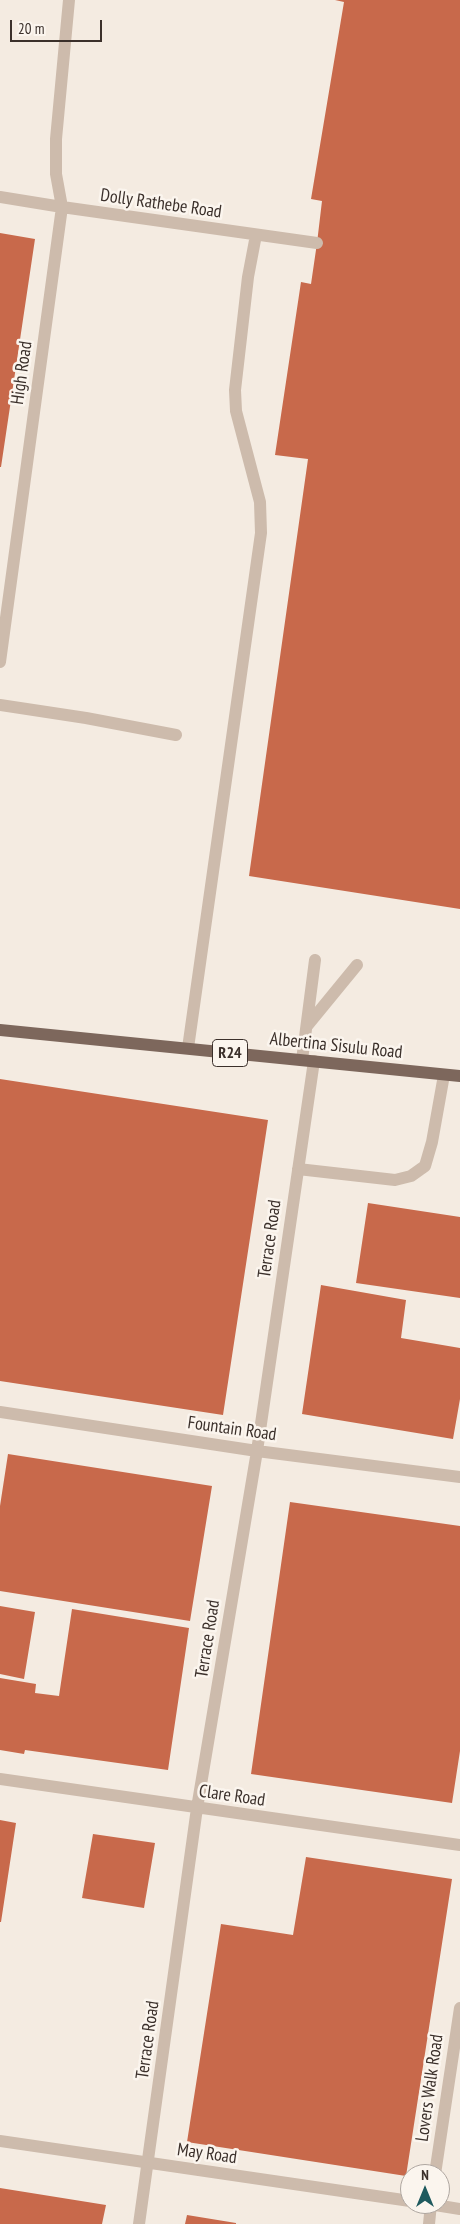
<!DOCTYPE html>
<style>
body{margin:0}
#map{position:relative;width:460px;height:2224px;overflow:hidden;background:#f4ebe1;font-family:"PT Sans Narrow",sans-serif}
canvas{display:block}
.north{position:absolute;left:400px;top:2164px;width:50px;height:50px;box-sizing:border-box;background:#fbf5ee;border:1px solid #aea6a0;border-radius:50%;rotate:0deg;font-size:14px;font-weight:700;line-height:20px;text-align:center;color:#3b302b}
.north::after{content:'';display:block;margin:auto;width:18px;height:22px;background:#1f5a5e;clip-path:polygon(50% 0,100% 100%,50% 72%,0 100%)}
.scale{position:absolute;left:10px;top:20px;width:92px;height:22px;box-sizing:border-box;border:2px solid #3b302b;border-top:0;padding-left:6px;font-size:15px;line-height:18px;white-space:nowrap;color:#3b302b;-webkit-text-stroke:4px #fbf5ee;paint-order:stroke}
</style>
<div id="map">
<canvas width="460" height="2224"></canvas>
<div class="north">N</div>
<div class="scale">20 m</div>
</div>
<script>
const ctx = document.querySelector('canvas').getContext('2d');
ctx.lineJoin = 'round';
function fill(path, color) { ctx.fillStyle = color; ctx.fill(path, 'evenodd'); }
function stroke(path, color, width, dash) { ctx.strokeStyle = color; ctx.lineWidth = width; ctx.lineCap = dash ? 'butt' : 'round'; ctx.setLineDash(dash || []); ctx.stroke(path); }
function write(font, color, halo, rows, align = 'center') {
  ctx.font = font + ' "PT Sans Narrow",sans-serif'; ctx.lineWidth = 5; ctx.setLineDash([]); ctx.textBaseline = 'middle'; ctx.strokeStyle = halo; ctx.fillStyle = color; for (const [text, x, y, turn = 0] of rows) {
    ctx.save(); ctx.translate(x, y); ctx.rotate((+turn || 0) * Math.PI / 180); ctx.textAlign = isNaN(turn) ? turn : align; if (halo) ctx.strokeText(text, 0, 0); ctx.fillText(text, 0, 0); ctx.restore();
  }
}
const building = new Path2D(`
 M335,0H460V909L249,876L308,459L275,455L301,282L311,284L317,243L322,201L311,199L344,2Z
 M0,233L35,239L1,467H0Z
 M0,1079L268,1120L223,1415L0,1381Z
 M368,1203L460,1217V1298L356,1283Z
 M321,1285L406,1300L401,1338L460,1348V1399L453,1439L302,1414Z
 M8,1454L212,1486L190,1621L0,1591V1506Z
 M290,1502L460,1526V1751L452,1803L251,1774Z
 M0,1606L35,1612L24,1679L0,1674Z
 M72,1609L189,1628L168,1770L25,1750L24,1754L0,1750V1678L36,1684L35,1693L59,1696Z
 M0,1820L16,1823L1,1922H0Z
 M93,1834L155,1843L144,1908L82,1898Z
 M306,1857L452,1879L406,2176L187,2142L221,1924L293,1935Z
 M0,2188L106,2205L102,2224H0Z
 M187,2215L236,2223V2224H185Z`);
const minor = new Path2D(`
 M0,197L62,207L317,243
 M0,662L62,207L56,174V139L69,0
 M0,705L86,718L176,735
 M307,1026L357,965
 M188,1048L261,533L260,502L236,411L235,390L248,277L256,235
 M302,1060L315,960
 M298,1169L395,1180L411,1176L425,1166L432,1142L444,1075
 M0,1412L257,1451L460,1477
 M0,1779L460,1845
 M0,2141L410,2201
 M435,2174L460,2008
 M429,2204L460,2209
 M139,2224L197,1808L257,1451L314,1061
 M429,2224L431,2204`);
const major = new Path2D(`
 M0,1030L460,1076`);
const shields = [
 [230,1053,35]
];
const shieldNames = [
 ["R24",230,1053]
];
const streetNames = [
 ["Dolly Rathebe Road",161,204,8],
 ["High Road",22,373,-82],
 ["Albertina Sisulu Road",336,1046,6],
 ["Terrace Road",270,1239,-82],
 ["Fountain Road",232,1429,8],
 ["Terrace Road",208,1639,-81],
 ["Clare Road",232,1796,8],
 ["Terrace Road",148,2040,-82],
 ["Lovers Walk Road",430,2088,-82],
 ["May Road",207,2154,8]
];
fill(building, '#c8694b');
stroke(minor, '#cdbbac', 12);
stroke(major, '#7d675c', 12);
for (const [x, y, w] of shields) { const box = new Path2D(); box.roundRect(x - w / 2, y - 13.5, w, 27, 4); ctx.fillStyle = '#fbf5ee'; ctx.fill(box); stroke(box, '#3b302b', 1); }
write('bold 16px', '#3b302b', null, shieldNames);
write('18px', '#3b302b', '#fbf5ee', streetNames);
</script>
